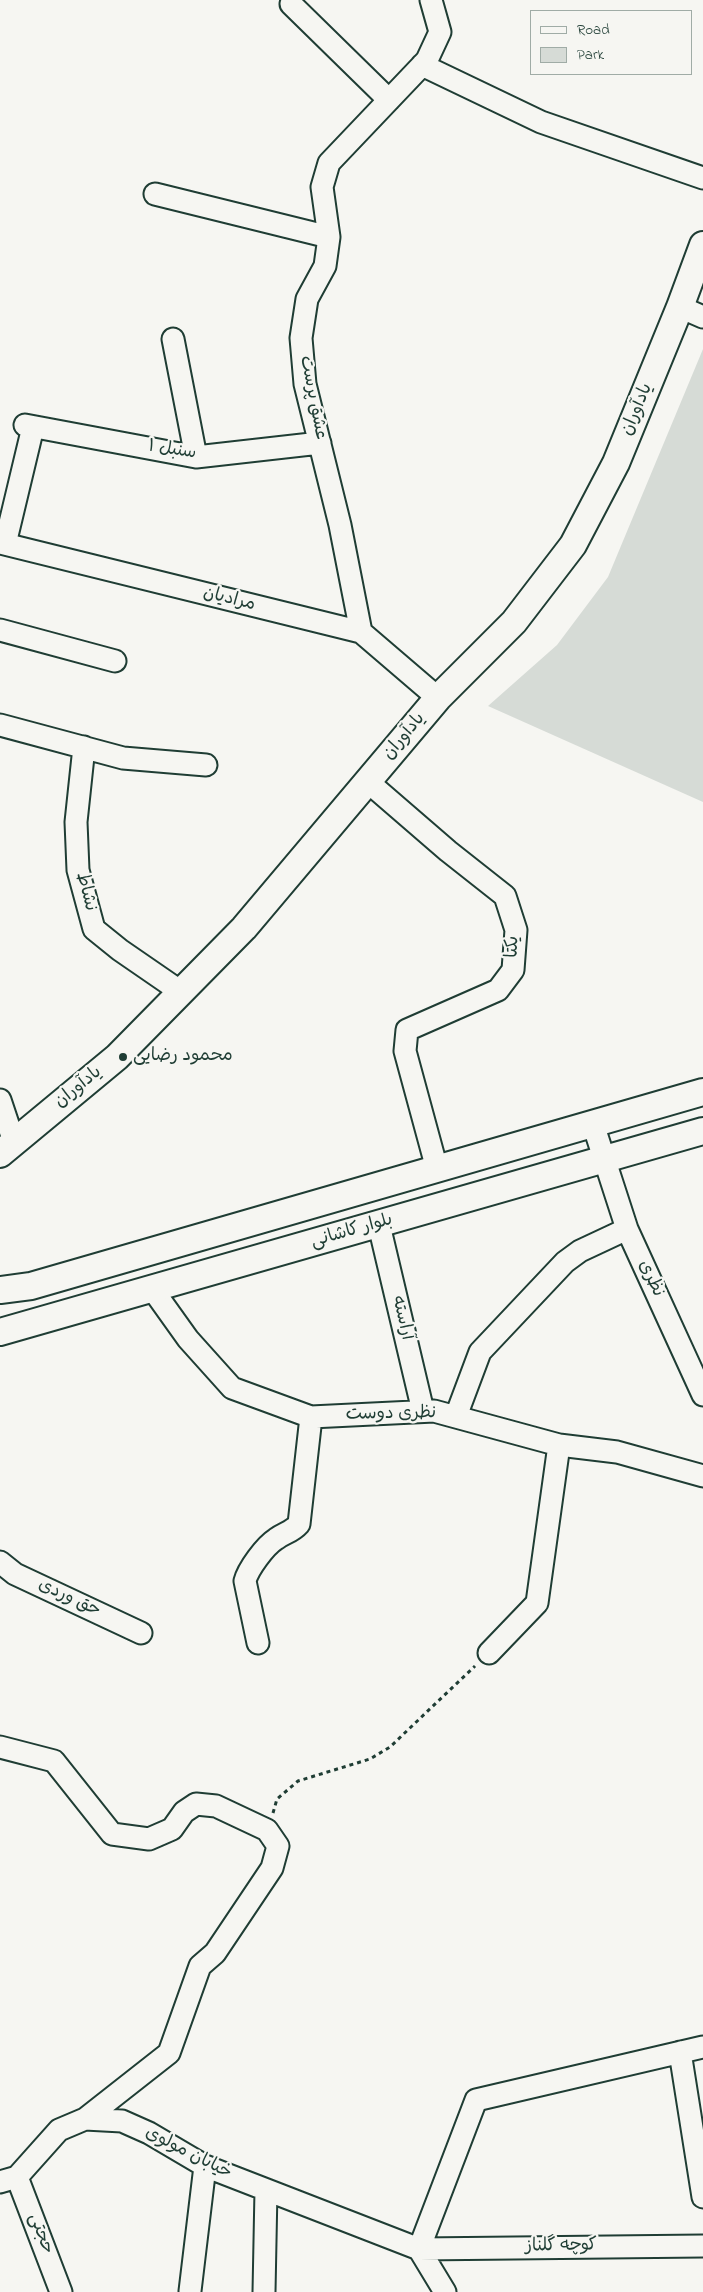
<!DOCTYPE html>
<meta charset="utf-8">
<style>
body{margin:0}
#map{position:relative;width:703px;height:2292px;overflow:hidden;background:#f6f6f2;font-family:"Indie Flower",sans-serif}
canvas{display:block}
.legend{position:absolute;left:530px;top:10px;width:162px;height:65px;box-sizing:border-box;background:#f6f6f2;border:1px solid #a0aca6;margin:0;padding:6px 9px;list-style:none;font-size:15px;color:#1f3d34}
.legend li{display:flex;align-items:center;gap:10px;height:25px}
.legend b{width:25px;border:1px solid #a0aca6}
</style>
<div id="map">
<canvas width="703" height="2292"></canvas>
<ul class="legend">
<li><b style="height:6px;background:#f6f6f2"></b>Road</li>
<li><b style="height:14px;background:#d6dbd6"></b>Park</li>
</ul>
</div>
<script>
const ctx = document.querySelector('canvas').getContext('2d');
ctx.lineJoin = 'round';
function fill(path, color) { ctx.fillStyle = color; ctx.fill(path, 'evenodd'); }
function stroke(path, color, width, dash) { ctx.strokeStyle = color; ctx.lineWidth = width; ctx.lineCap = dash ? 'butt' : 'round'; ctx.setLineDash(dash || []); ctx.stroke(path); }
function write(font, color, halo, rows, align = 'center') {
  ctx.font = font + ' "Indie Flower","Playpen Sans Arabic",sans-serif'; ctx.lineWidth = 4.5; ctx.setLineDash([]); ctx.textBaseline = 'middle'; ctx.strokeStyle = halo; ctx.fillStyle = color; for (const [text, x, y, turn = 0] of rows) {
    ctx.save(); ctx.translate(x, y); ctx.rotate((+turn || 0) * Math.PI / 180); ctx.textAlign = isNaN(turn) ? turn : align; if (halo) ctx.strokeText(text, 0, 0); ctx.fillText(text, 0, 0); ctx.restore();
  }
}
const green = new Path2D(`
 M703,349V802L488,706L557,645L608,577Z`);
const path = new Path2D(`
 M273,1813L277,1799L298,1781L370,1759L390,1747L475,1666`);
const minor = new Path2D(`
 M291,4L389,100
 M422,65L541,122L703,178
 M155,194L329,237
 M680,307L703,317
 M173,339L196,457
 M25,425L196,457L320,443
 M0,543L361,632L438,698
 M5,544L33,427
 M0,630L115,661
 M361,632L340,525L305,384L301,338L307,299L325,266L329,237L322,187L329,163L427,60L440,32L431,0
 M0,725L123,758L206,765
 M84,747L76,822L78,870L94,929L120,950L181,992
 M367,781L448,851L505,896L516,930L513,970L498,990L407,1030L405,1051L437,1169
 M0,1100L14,1142
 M593,1124L627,1229L703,1395
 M379,1225L423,1411
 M153,1290L188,1339L232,1388L311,1417L434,1411L559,1445L617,1452L703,1476
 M456,1416L480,1352L565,1262L580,1251L627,1229
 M0,1562L15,1574L141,1633
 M258,1643L245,1581C248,1569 265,1546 276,1539C284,1533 292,1532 299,1524L311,1417
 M489,1653L537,1603L559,1445
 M0,1747L54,1761L112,1834L149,1839L172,1829L184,1812L196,1804L216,1806L267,1830L278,1846L272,1868L215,1953L200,1966L169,2053L85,2119
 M680,2052L703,2197
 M17,2177L61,2292
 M0,2182L17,2177L59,2130L85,2119L122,2121L149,2133L205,2166L419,2249L703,2246
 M419,2249L476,2100L703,2047
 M419,2249L445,2292
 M190,2291L205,2166
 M264,2292L266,2190`);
const major = new Path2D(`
 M0,1154L117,1057L244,928L438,698L514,622L573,545L616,463L680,307L703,245
 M0,1290L31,1286L703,1092
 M0,1332L703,1131`);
const markers = [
 [123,1057,5,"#1f3d34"]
];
const streetNames = [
 ["عشق پرست",312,398,79],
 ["یادآوران",638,410,-67],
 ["سنبل ۱",172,451,9],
 ["مرادیان",229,600,14],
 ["یادآوران",405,737,-50],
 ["نشاط",85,892,76],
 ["یکتا",514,947,-88],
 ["یادآوران",79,1088,-39],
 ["بلوار کاشانی",352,1232,-16],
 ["نظری",650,1279,65],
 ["آراسته",401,1318,77],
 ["نظری دوست",391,1415,-1],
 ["حق وردی",69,1599,25],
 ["خیابان مولوی",188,2154,27],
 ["حجتی",40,2234,69],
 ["کوچه گلناز",561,2247,-1]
];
const poiNames = [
 ["محمود رضایی",133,1057]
];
fill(green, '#d6dbd6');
stroke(minor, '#1f3d34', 25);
stroke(major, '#1f3d34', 30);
stroke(path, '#1f3d34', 3, [4, 4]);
stroke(minor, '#f6f6f2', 21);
stroke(major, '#f6f6f2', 26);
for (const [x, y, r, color] of markers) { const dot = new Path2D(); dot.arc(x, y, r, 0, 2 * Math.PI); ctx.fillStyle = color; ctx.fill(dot); stroke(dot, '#f6f6f2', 2); }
write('18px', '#1f3d34', '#f6f6f2', streetNames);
write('18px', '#1f3d34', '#f6f6f2', poiNames, 'left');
</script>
